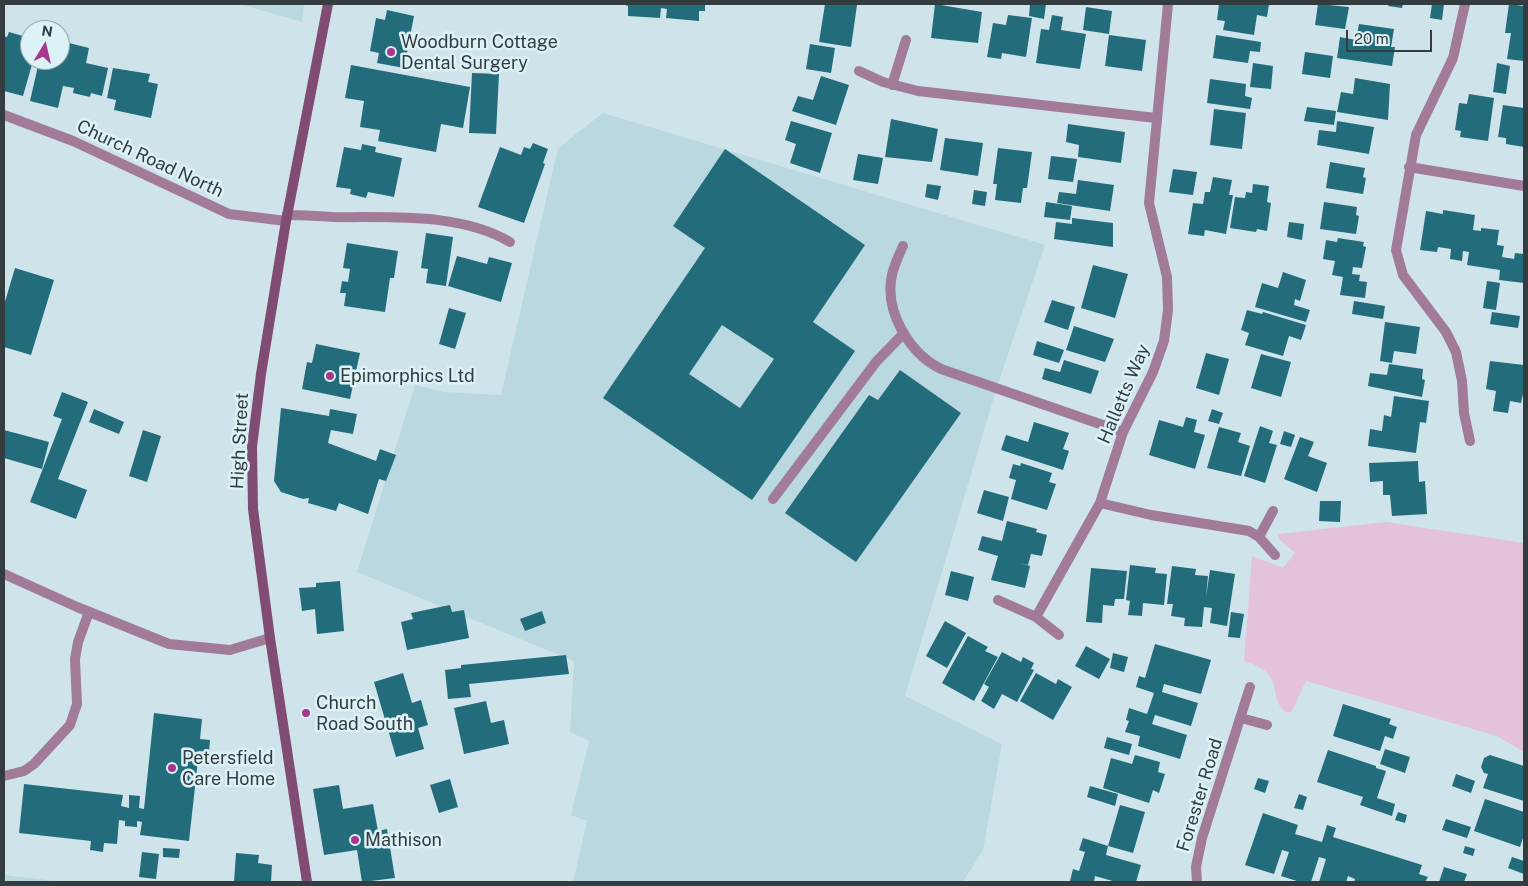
<!DOCTYPE html>
<style>
body{margin:0}
#map{position:relative;width:1528px;height:886px;overflow:hidden;background:#cfe4ea;font-family:"Public Sans",sans-serif}
canvas{display:block}
.frame{position:absolute;inset:0;border:5px solid #333c3e;pointer-events:none}
.north{position:absolute;left:20px;top:20px;width:50px;height:50px;box-sizing:border-box;background:#dcf2f7;border:1px solid #98a9ad;border-radius:50%;rotate:9deg;font-size:14px;font-weight:700;line-height:20px;text-align:center;color:#333c3e}
.north::after{content:'';display:block;margin:auto;width:18px;height:22px;background:#a73691;clip-path:polygon(50% 0,100% 100%,50% 72%,0 100%)}
.scale{position:absolute;left:1346px;top:30px;width:86px;height:22px;box-sizing:border-box;border:2px solid #333c3e;border-top:0;padding-left:6px;font-size:15px;line-height:18px;white-space:nowrap;color:#333c3e;-webkit-text-stroke:4px #dcf2f7;paint-order:stroke}
</style>
<div id="map">
<canvas width="1528" height="886"></canvas>
<div class="frame"></div>
<div class="north">N</div>
<div class="scale">20 m</div>
</div>
<script>
const ctx = document.querySelector('canvas').getContext('2d');
ctx.lineJoin = 'round';
function fill(path, color) { ctx.fillStyle = color; ctx.fill(path, 'evenodd'); }
function stroke(path, color, width, dash) { ctx.strokeStyle = color; ctx.lineWidth = width; ctx.lineCap = dash ? 'butt' : 'round'; ctx.setLineDash(dash || []); ctx.stroke(path); }
function write(font, color, halo, rows, align = 'center') {
  ctx.font = font + ' "Public Sans",sans-serif'; ctx.lineWidth = 5; ctx.setLineDash([]); ctx.textBaseline = 'middle'; ctx.strokeStyle = halo; ctx.fillStyle = color; for (const [text, x, y, turn = 0] of rows) {
    ctx.save(); ctx.translate(x, y); ctx.rotate((+turn || 0) * Math.PI / 180); ctx.textAlign = isNaN(turn) ? turn : align; if (halo) ctx.strokeText(text, 0, 0); ctx.fillText(text, 0, 0); ctx.restore();
  }
}
const built = new Path2D(`
 M240,4H304L302,22Z
 M603,113L1045,245L997,387L905,696L1002,744L983,850L963,882H573L587,821L571,815L589,741L570,732L574,661L357,572L415,385L444,392L501,395L558,148Z
 M4,875L47,880L69,882H4Z`);
const green = new Path2D(`
 M1386,522L1524,543V752L1497,736L1306,681L1292,711L1288,713C1264,699 1290,674 1244,661L1252,556L1283,568L1295,553L1278,538L1279,534Z`);
const building = new Path2D(`
 M623,4H705V11H699V21L666,18L667,9L661,8L660,18L628,16V6Z
 M825,4L857,5L851,47L819,42Z
 M935,4L982,12L978,43L931,38Z
 M1030,4H1046L1044,19L1029,16Z
 M1219,4H1269L1267,17L1257,15L1254,35L1223,30L1225,21L1217,20Z
 M1318,4L1349,7L1345,29L1315,25Z
 M1389,4H1403L1402,8L1388,6Z
 M1432,4H1444L1442,20L1430,18Z
 M1509,4L1524,6V61L1507,59L1511,33H1505Z
 M1086,7L1112,11L1109,34L1083,30Z
 M387,10L414,16L404,68L377,63L379,53L370,51L376,18L385,20Z
 M1008,15L1032,18L1026,57L1002,53L1001,59L987,57L993,23L1006,25Z
 M1052,15L1063,17L1061,30L1086,34L1080,69L1036,63L1041,29L1049,30Z
 M1359,24L1394,29L1391,47H1395L1392,66L1337,58L1340,37L1356,40Z
 M9,32L30,38L29,60L33,61L23,96L4,91V36L7,37Z
 M1109,35L1146,40L1142,71L1105,66Z
 M1216,35L1261,42L1260,52L1250,51L1248,63L1213,58Z
 M69,43L89,48L86,63L108,68L102,96L91,93L90,97L73,93L74,88L63,86L58,108L30,101L38,66L46,67L48,60H60V52L67,53Z
 M810,44L835,48L831,73L806,69Z
 M1305,52L1333,56L1330,78L1302,74Z
 M1253,63L1273,66L1271,89L1250,87Z
 M1497,63L1510,66L1506,94L1493,92Z
 M351,65L470,87L463,128L441,124L436,152L378,141L380,130L360,127L364,101L345,98Z
 M113,68L150,74L148,82L158,84L151,118L114,110L116,100L107,98Z
 M472,73L499,74L496,134L469,133Z
 M821,76L849,85L836,125L792,111L798,96L813,100Z
 M1355,78L1390,84L1388,120L1337,112L1341,92L1353,94Z
 M1210,79L1246,84L1245,96L1252,98L1250,109L1207,103Z
 M1469,94L1494,98L1488,141L1460,137L1461,131L1455,130L1459,103L1467,104Z
 M1503,105L1524,108V147L1506,144V138L1498,137Z
 M1307,107L1336,111L1334,125L1304,121Z
 M1214,109L1246,113L1242,149L1210,145Z
 M891,119L938,129L932,162L885,157Z
 M791,121L832,133L820,173L790,163L796,144L785,140Z
 M1337,121L1374,127L1369,154L1317,145L1319,130L1336,132Z
 M1068,124L1125,132L1121,163L1078,157L1079,145L1066,142Z
 M945,138L983,143L978,176L940,170Z
 M533,143L548,149L543,163L545,164L524,223L478,207L500,147L521,155L524,147L530,149Z
 M362,144L376,147L375,152L402,158L394,197L368,192L366,198L350,194L351,189L336,187L344,147L361,150Z
 M998,148L1032,152L1027,188H1023L1021,203L995,200L997,184H993Z
 M725,149L865,245L813,322L855,351L752,500L603,398L705,248L673,226ZM722,325L774,359L740,408L689,374Z
 M858,154L883,158L878,184L853,180Z
 M1051,156L1077,159L1073,182L1048,179Z
 M1330,162L1365,168L1363,177L1366,178L1363,194L1326,188Z
 M1173,169L1197,172L1193,195L1169,192Z
 M1213,177L1232,180L1229,195H1233L1226,234L1205,230L1204,236L1188,234L1193,203L1203,204L1205,192H1210Z
 M1078,180L1114,185L1110,211L1057,203L1059,192L1076,194Z
 M927,184L941,186L938,200L925,197Z
 M1253,184L1269,186L1267,202L1271,203L1267,231L1257,229L1256,232L1230,228L1235,197L1245,198L1246,192L1252,193Z
 M974,190L987,192L985,206L972,204Z
 M1046,202L1072,206L1070,220L1044,217Z
 M1324,202L1357,207L1356,215L1359,216L1356,234L1320,229Z
 M1443,210L1475,215L1473,230L1481,231V228L1499,230L1497,245L1504,246L1502,257L1514,259L1515,253L1524,254V283L1499,280L1500,270L1467,265L1469,252L1463,251L1462,261L1450,259L1451,249L1438,247L1437,252L1420,250L1426,211L1443,214Z
 M1072,218L1113,223V247L1054,239L1056,222L1072,224Z
 M1289,222L1304,224L1302,240L1287,237Z
 M426,233L453,237L446,286L426,283L428,269L421,268Z
 M1338,238L1364,242L1363,246L1366,247L1362,268L1353,267L1352,274L1360,275L1359,281L1367,282L1365,298L1340,295L1343,277L1332,275L1335,261L1323,259L1326,240L1337,242Z
 M347,243L398,251L394,278H390L385,312L344,306L346,293H340L342,281L348,282L350,269L343,268Z
 M457,256L487,264L489,257L512,263L501,302L448,286Z
 M1093,265L1128,274L1115,318L1081,308Z
 M15,268L54,280L31,355L4,347V305Z
 M1283,272L1306,280L1300,301L1295,299L1294,305L1310,310L1306,322L1255,307L1262,283L1278,288Z
 M1487,281L1500,283L1496,310L1483,308Z
 M1052,300L1075,307L1068,330L1044,322Z
 M1354,301L1385,306L1383,319L1352,314Z
 M449,308L466,313L455,349L439,344Z
 M1247,310L1262,314L1263,312L1306,325L1301,340L1289,336L1283,356L1245,345L1249,333L1241,330Z
 M1492,312L1520,316L1518,328L1490,324Z
 M1385,322L1420,327L1416,354L1394,351L1392,363L1380,361Z
 M1074,326L1114,339L1105,362L1066,350Z
 M1037,341L1064,350L1059,363L1033,355Z
 M316,344L360,353L350,399L302,389L307,362L312,363Z
 M1206,353L1229,359L1219,395L1196,388Z
 M1261,354L1291,362L1281,397L1251,388Z
 M1064,360L1099,371L1091,394L1042,379L1045,368L1060,372Z
 M1490,361L1524,365V389L1521,403L1510,401L1508,413L1493,411L1496,391L1486,389Z
 M1389,364L1423,369L1422,379L1425,380L1422,397L1368,386L1370,373L1387,375Z
 M900,370L961,413L856,562L785,513L869,395L878,400Z
 M62,392L88,402L58,479L87,490L76,519L30,502L62,419L53,416Z
 M1394,396L1429,401L1426,423L1420,422L1416,453L1368,446L1370,429L1382,431L1384,415L1391,417Z
 M281,408L329,416L330,409L357,414L353,434L331,430L328,443L376,461L380,449L396,455L386,481L379,479L368,514L339,503L336,511L308,503L309,498L303,499L281,492L274,481Z
 M94,409L124,422L119,434L89,422Z
 M1212,409L1223,413L1219,424L1208,421Z
 M1186,417L1197,420L1194,432L1205,435L1195,469L1149,455L1159,420L1183,427Z
 M1034,422L1069,433L1063,449L1069,451L1063,470L1001,450L1006,435L1028,442Z
 M1260,426L1273,431L1269,443L1277,445L1265,483L1244,476Z
 M1219,427L1241,433L1238,442L1250,446L1241,476L1207,468Z
 M4,430L49,442L42,469L4,458Z
 M143,430L161,436L147,482L129,476Z
 M1284,431L1295,435L1291,447L1280,444Z
 M1300,437L1314,442L1308,456L1327,463L1317,492L1284,479Z
 M1418,461L1419,482L1425,481L1427,514L1392,516L1390,495H1383V481L1370,482L1369,463Z
 M1021,463L1052,473L1049,482L1056,484L1047,510L1011,499L1016,480L1009,478L1013,464L1020,466Z
 M984,490L1009,497L1003,521L977,513Z
 M1320,501H1341L1340,522L1319,521Z
 M1007,521L1037,529L1036,532L1047,535L1042,556L1031,554L1028,565L1019,563L1030,566L1025,588L991,580L998,556L978,550L982,536L1002,541Z
 M1130,565L1156,568L1155,573L1167,574L1164,605L1143,603L1142,616L1128,615L1130,601L1126,600Z
 M1172,566L1196,569L1195,575L1208,576L1206,597L1210,570L1235,574L1227,626L1210,623L1212,608L1204,607L1202,627L1184,626L1185,618L1171,616L1173,604H1167Z
 M1091,568L1127,571L1124,599H1115L1114,606L1103,605L1102,623L1086,622Z
 M951,571L974,577L968,601L945,595Z
 M340,581L344,631L317,634L315,609L302,611L299,588L316,587V583Z
 M450,605L452,612L464,610L469,638L407,650L401,622L413,619L411,613Z
 M542,611L546,623L525,631L520,619Z
 M1231,612L1244,614L1240,638L1228,637Z
 M945,621L966,633L947,668L926,656Z
 M968,636L988,647L985,651L998,657L974,701L942,683Z
 M1155,644L1211,660L1201,694L1164,684L1162,692L1198,703L1191,726L1155,715L1152,724L1187,735L1180,759L1138,746L1140,736L1125,732L1129,721L1126,720L1129,708L1147,714L1154,693L1136,687L1139,676L1145,678Z
 M1086,646L1110,659L1099,679L1075,666Z
 M1002,652L1021,662L1023,657L1034,663L1031,669L1034,670L1017,702L1002,694L994,709L981,701L989,687L984,684Z
 M1113,653L1128,657L1124,672L1110,668Z
 M566,655L569,674L469,684L471,697L448,699L445,670L461,668V665Z
 M403,673L412,703L421,700L428,725L418,728L424,749L396,757L374,682Z
 M1036,673L1056,684L1058,679L1072,687L1053,720L1020,701Z
 M486,701L491,723L504,720L509,744L464,754L454,708Z
 M1343,704L1391,719L1389,724L1397,727L1393,739L1385,736L1380,751L1333,736Z
 M154,713L202,719L200,739L210,740L209,752L199,751L189,841L140,835L142,822L137,821V827L125,826V821L119,820L117,844L104,843L103,852L90,850L91,841L19,833L24,784L123,795L121,806L129,808V795L140,796L139,808L144,809Z
 M1107,737L1132,744L1129,755L1104,748Z
 M1385,749L1410,757L1405,773L1380,764Z
 M1328,750L1376,766V768L1386,771L1377,798L1395,804L1392,816L1360,805L1363,797L1317,782Z
 M1135,755L1160,762L1158,772L1165,774L1159,793L1153,790L1149,803L1103,788L1111,758L1132,764Z
 M1490,755L1524,766V801L1483,788L1488,774L1484,773L1481,767L1484,758Z
 M1456,774L1475,781L1471,793L1452,786Z
 M1258,778L1269,781L1265,793L1254,789Z
 M450,779L458,807L439,813L430,785Z
 M339,785L343,809L373,804L378,831L387,829L395,878L362,882L357,850L324,855L313,789Z
 M1090,786L1118,794L1115,806L1087,797Z
 M1299,794L1307,797L1303,810L1294,808Z
 M1485,799L1524,812V835L1520,847L1474,831Z
 M1120,805L1145,812L1133,853L1108,846Z
 M1398,812L1407,815L1405,823L1395,820Z
 M1263,813L1298,825L1295,834L1322,842L1327,825L1336,828L1333,837L1422,865L1419,874L1428,877L1425,882H1354L1355,879L1348,876L1346,882H1319L1326,859L1319,857L1311,882H1300L1281,876L1289,852L1282,850L1274,874L1245,865Z
 M1446,819L1471,827L1467,838L1442,830Z
 M1083,838L1108,846L1106,855L1141,865L1136,882H1116L1095,876L1094,882L1070,881L1073,869L1079,871L1085,852L1079,850Z
 M1465,846L1475,849L1473,856L1463,853Z
 M163,848L180,849L179,858L163,857Z
 M142,852L159,854L156,879L139,877Z
 M236,853L259,855L258,863L272,865L271,882H234Z
 M1512,857L1524,861V874L1508,868Z
 M1444,867L1467,874L1464,882H1439Z`);
const service = new Path2D(`
 M287,215C303,215 318,216 333,217C390,218 459,212 510,242
 M903,246C899,255 894,265 892,275C884,311 909,353 941,369L1123,432
 M773,499L876,362L904,333
 M4,776L24,771L34,764L70,725L77,704L75,659L78,642L89,612`);
const minor = new Path2D(`
 M1465,4L1453,58L1416,135L1396,250L1403,275L1446,332L1456,352L1462,381L1464,413L1470,441
 M859,71L883,82L918,91L1156,118
 M892,85L906,40
 M4,115L73,141L229,214L286,221
 M1409,167L1524,186
 M1100,503L1151,515L1249,531L1259,537L1275,555
 M1259,537L1273,511
 M4,574L77,607L169,644L230,650L270,638
 M998,600L1036,617L1100,503L1123,432L1153,372L1164,341L1168,310L1167,277L1149,203L1168,4
 M1036,617L1059,635
 M1241,718L1267,725
 M1197,882L1196,867L1202,838L1250,687`);
const secondary = new Path2D(`
 M307,882L270,638L253,509L252,447L261,374L286,221L328,4`);
const markers = [
 [391,52,5,"#a73691"],
 [330,376,5,"#a73691"],
 [306,713,5,"#a73691"],
 [172,768,5,"#a73691"],
 [355,840,5,"#a73691"]
];
const poiNames = [
 ["Woodburn Cottage",401,42],
 ["Dental Surgery",401,63],
 ["Epimorphics Ltd",340,376],
 ["Church",316,703],
 ["Road South",316,724],
 ["Petersfield",182,758],
 ["Care Home",182,779],
 ["Mathison",365,840]
];
const streetNames = [
 ["Church Road North",150,159,25],
 ["Halletts Way",1124,394,-67],
 ["High Street",240,441,-87],
 ["Forester Road",1200,795,-73]
];
fill(built, '#bad8df');
fill(green, '#e3c2da');
fill(building, '#226c7b');
stroke(service, '#a17b97', 10);
stroke(minor, '#a17b97', 10);
stroke(secondary, '#804b74', 10);
for (const [x, y, r, color] of markers) { const dot = new Path2D(); dot.arc(x, y, r, 0, 2 * Math.PI); ctx.fillStyle = color; ctx.fill(dot); stroke(dot, '#dcf2f7', 2); }
write('18px', '#333c3e', '#dcf2f7', poiNames, 'left');
write('18px', '#333c3e', '#dcf2f7', streetNames);
</script>
